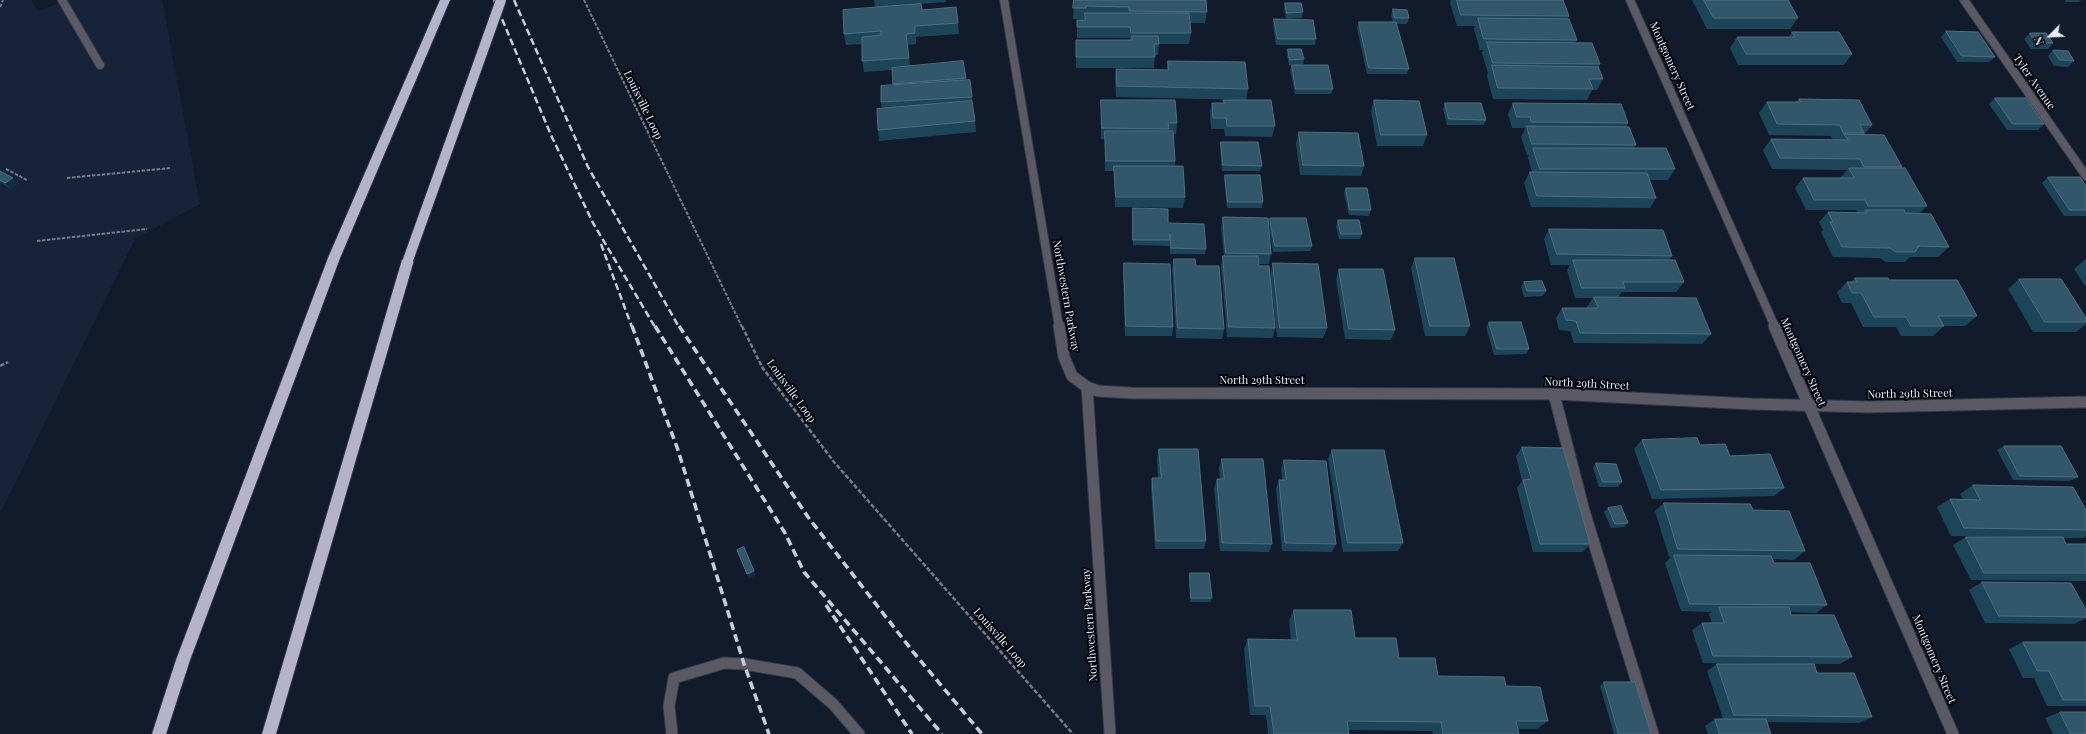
<!DOCTYPE html>
<style>
body{margin:0}
#map{position:relative;width:2086px;height:734px;overflow:hidden;background:#121b2c;font-family:"Playfair Display",serif}
canvas{display:block}
.north{position:absolute;left:2030px;top:16px;width:40px;height:40px;-webkit-text-stroke:3px #04060d;paint-order:stroke;rotate:246deg;font-size:11px;font-weight:700;line-height:16px;text-align:center;color:#e5ecf8}
.north::after{content:'';display:block;margin:auto;width:14px;height:18px;background:#e5ecf8;clip-path:polygon(50% 0,100% 100%,50% 72%,0 100%)}
</style>
<div id="map">
<canvas width="2086" height="734"></canvas>
<div class="north">N</div>
</div>
<script>
const ctx = document.querySelector('canvas').getContext('2d');
ctx.lineJoin = 'round';
function fill(path, color) { ctx.fillStyle = color; ctx.fill(path, 'evenodd'); }
function stroke(path, color, width, dash) { ctx.strokeStyle = color; ctx.lineWidth = width; ctx.lineCap = dash ? 'butt' : 'round'; ctx.setLineDash(dash || []); ctx.stroke(path); }
function write(font, color, halo, rows, align = 'center') {
  ctx.font = font + ' "Playfair Display",serif'; ctx.lineWidth = 4; ctx.setLineDash([]); ctx.textBaseline = 'middle'; ctx.strokeStyle = halo; ctx.fillStyle = color; for (const [text, x, y, turn = 0] of rows) {
    ctx.save(); ctx.translate(x, y); ctx.rotate((+turn || 0) * Math.PI / 180); ctx.textAlign = isNaN(turn) ? turn : align; if (halo) ctx.strokeText(text, 0, 0); ctx.fillText(text, 0, 0); ctx.restore();
  }
}
const built = new Path2D(`
 M0,0H31L38,11L67,0H162L200,204L135,239L0,514Z`);
const pathFar1 = new Path2D(`
 M584,0L742,327
 M0,7L3,0
 M6,169L27,180
 M67,178L171,168
 M37,241L147,229`);
const path = new Path2D(`
 M742,326L762,367L834,462L1073,734
 M0,366L8,362`);
const minorFar1 = new Path2D(`
 M62,0L100,65
 M1004,0L1059,327
 M1630,0L1775,327
 M1964,0L2086,176`);
const minor = new Path2D(`
 M1059,326L1064,357L1072,376L1087,387L1110,734
 M1774,326L1953,734
 M1087,387L1098,391L1131,393L1554,394L1752,404L1868,407L2086,402
 M1554,394L1584,511L1653,734
 M672,734L669,706L674,678L724,663L744,664L797,673L833,704L859,734`);
const highway = new Path2D(`
 M440,0H450L340,258L190,660L166,734H152L176,660L328,258Z
 M408,256L414,260L276,734H262L402,260Z`);
const railFar1 = new Path2D(`
 M494,0L551,135L593,223L655,327
 M514,0L588,167L679,327
 M601,244L632,327`);
const rail = new Path2D(`
 M632,326L678,450L744,664L769,734
 M655,326L785,533L804,572L942,734
 M679,326L808,517L914,653L982,734
 M826,605L912,734`);
const highwayBridge = new Path2D(`
 M408,260L501,0`);
const wall = new Path2D(`
 M874,0H946V2L921,4L922,10L956,7L959,34L916,37V44L908,45L910,66L966,78V80H970L972,101L975,121L976,132L879,141L878,130L882,108L881,102L893,85L892,70L864,72L862,61V44L846,45L844,34L875,7Z
 M1074,0L1207,12L1205,23H1190L1191,33L1189,44H1159L1158,55H1155L1154,68H1076V40H1130V38H1077V20H1085V19H1073Z
 M1451,0H1563L1569,16L1568,19L1577,40L1575,43L1600,64L1599,67L1603,79L1597,90H1592L1587,100L1493,99L1487,76L1488,73L1482,53L1483,50H1480L1474,29L1475,26H1457L1450,3Z
 M1692,0H1788L1798,18L1790,29H1707Z
 M2065,0H2081L2079,2H2066Z
 M1285,3L1303,12L1302,18L1286,19L1284,9Z
 M1393,9L1409,18L1407,24H1396L1409,69L1407,74H1367L1357,28L1359,22H1393L1391,15Z
 M1274,19L1316,39L1315,45H1276L1273,25Z
 M1946,31L1995,57L1989,62H1957L1941,37Z
 M1792,32L1852,54L1844,65H1738L1730,48L1737,37H1789Z
 M2030,33L2053,43L2048,49H2031L2024,39Z
 M1288,49L1304,59L1303,65L1333,89L1331,94H1295L1290,70L1292,65H1289L1287,55Z
 M2053,50L2074,61L2068,67L2054,66L2048,56Z
 M1168,61L1248,89L1246,100L1116,97L1115,80L1116,69L1167,70Z
 M1995,98L2044,124L2038,130H2007L1989,104Z
 M1799,99L1872,125L1864,135L1902,167L1901,168L1927,206L1920,213L1949,247L1938,257H1910L1905,262H1886L1880,258L1833,257L1821,232L1823,230L1819,222L1828,212H1857L1856,210H1806L1795,188L1803,178H1840L1847,170L1772,169L1763,150L1771,139L1833,140L1831,136L1769,135L1759,113L1767,102H1796Z
 M1101,100L1177,123L1176,134H1173L1175,161V166L1185,197L1183,208L1115,207L1114,171H1105V139H1101Z
 M1223,100L1275,126L1272,137L1225,136L1224,129H1211L1210,113L1212,103H1223Z
 M1374,100L1427,135L1423,146H1377L1371,111Z
 M1445,103L1486,120L1484,125H1447L1443,109Z
 M1513,103L1628,123L1626,127L1636,145L1634,148L1675,169L1668,180H1650L1656,198L1650,208L1531,207L1524,183L1530,172H1532L1528,158L1529,155H1527L1521,137L1525,129V128H1512L1508,114Z
 M1299,132L1364,166L1361,176L1300,175L1296,143Z
 M1221,142L1262,166L1260,171H1222L1220,147Z
 M0,171L19,183L11,189L0,182Z
 M1225,175L1263,202L1262,208H1227L1224,180Z
 M2048,177L2086,186V216H2064L2042,183Z
 M1346,188L1371,210L1369,216L1349,215L1344,193Z
 M1133,208L1168,223L1206,249L1205,254H1170L1169,242V246L1133,245L1132,213Z
 M1223,217L1271,254L1269,264H1259L1275,328L1273,338L1227,337L1221,266L1223,256H1224L1221,228Z
 M1270,218L1312,246L1310,251L1273,252L1269,224Z
 M1338,220L1362,234L1360,239H1339L1336,226Z
 M1549,229L1672,256L1669,260L1684,282L1676,292H1622L1618,297L1711,334L1702,344L1574,343L1570,331L1559,330L1556,318L1562,308H1587V307L1593,298H1575L1567,270L1570,265H1551L1544,239Z
 M1415,258L1470,326L1465,336H1425L1411,268Z
 M1174,259L1224,329L1222,339L1176,338L1172,269Z
 M2086,259V287L2074,269Z
 M1124,263L1173,327L1172,336H1125L1123,273Z
 M1273,263L1327,328L1323,338L1277,337L1270,274Z
 M1339,269L1395,330L1391,340L1345,339L1336,279Z
 M1855,278L1889,280L1977,316L1965,326H1943H1944L1933,336H1901L1896,327H1863L1851,303H1842L1837,292L1847,282H1851Z
 M2019,279L2086,318V324L2076,332H2033L2008,289Z
 M1524,282L1546,291L1543,296L1524,297L1521,287Z
 M1489,322L1529,349L1526,354L1494,355L1486,327Z
 M1642,440L1700,445L1730,456L1784,488L1774,496L1652,499L1634,449Z
 M2004,446L2078,477L2070,481L2013,480L1997,450Z
 M1522,447L1590,544L1583,552H1533L1517,488L1522,481L1516,456Z
 M1159,449L1206,541L1204,549H1155L1151,486L1152,478H1158L1157,458Z
 M1332,450L1403,543L1398,551L1343,552L1328,459Z
 M1222,459L1272,544L1269,552L1220,551L1214,488L1217,479H1220L1219,468Z
 M1284,460L1336,544L1332,552L1282,551L1276,489L1279,480H1282L1281,469Z
 M1596,463L1622,482L1618,487H1599L1593,468Z
 M1973,485L2086,510V536L2083,538H2063L2066,544H2086V581L1971,580L1953,545L1966,537H2013L1951,536L1937,507L1950,499H1963L1960,494Z
 M1664,503L1753,510L1805,551L1794,560L1772,559L1774,563L1827,605L1816,613L1790,612L1791,615L1852,657L1840,664H1814L1817,673L1872,717L1859,723L1767,722L1771,734H1708L1705,726L1715,719H1723L1707,671L1717,664H1784L1703,663L1692,630L1702,623H1712L1709,614L1712,612L1681,611L1665,563L1671,557H1669L1655,511Z
 M1608,508L1628,523L1624,527L1611,528L1604,512Z
 M1190,573L1212,598L1210,602H1190L1189,577Z
 M1982,582L2086,610V618L2074,624L1985,623L1969,590Z
 M1294,610L1438,676L1506,686L1548,721L1537,729H1518L1519,734H1433L1432,731L1349,730V734H1268L1266,715H1250L1244,649L1248,639L1291,640L1289,620Z
 M2023,642H2086V706H2047L2034,678H2023L2009,649Z
 M1604,682L1651,734H1614L1600,686Z
 M2060,712L2086,734H2053L2045,718Z`);
const shadedWall = new Path2D(`
 M13,178L19,183L11,189L5,183Z
 M744,547L756,575L749,579L747,574Z`);
const building = new Path2D(`
 M1074,0H1206L1207,12L1129,11V7L1087,6L1086,8H1073Z
 M1457,0H1563L1569,16L1461,15Z
 M1704,0H1788L1798,18H1714Z
 M1285,3H1301L1303,12L1287,13Z
 M921,4L922,10L956,7L958,23L915,26V33L906,34L909,58L862,61V37L881,35V31L844,34L843,10Z
 M1393,9L1407,10L1409,18H1395Z
 M1085,13H1189L1191,33H1131L1130,27H1077V20H1085Z
 M1478,18L1569,19L1577,40L1484,39Z
 M1274,19L1313,20L1316,39H1278Z
 M1359,22H1396L1409,69L1369,68Z
 M1946,31L1978,32L1995,57L1962,56Z
 M1792,32H1839L1852,54H1746L1737,37H1795Z
 M2030,33H2046L2053,43H2036Z
 M1132,36H1158L1159,44H1154L1155,57H1076V40H1132Z
 M1487,42L1592,43L1600,64L1493,63Z
 M1288,49H1301L1304,59L1290,60Z
 M2053,50L2068,51L2074,61L2060,60Z
 M963,61L966,78L893,84L892,68Z
 M1168,61L1245,62L1248,89L1117,86L1116,69L1168,70Z
 M1292,65H1328L1333,89H1296Z
 M1492,65L1598,67L1603,79H1589L1593,89L1498,88Z
 M970,80L972,97L881,102V86Z
 M1995,98H2026L2044,124H2013Z
 M1799,99L1859,100L1872,125H1860L1864,133H1843L1840,125L1777,124L1767,102H1800Z
 M1101,100H1175L1177,123H1168L1169,129L1102,128Z
 M1223,100H1271L1275,126H1227L1226,118H1213L1212,103H1224Z
 M1374,100L1419,101L1427,135H1381Z
 M972,101L975,121L878,130L877,109Z
 M1445,103H1481L1486,120L1449,119Z
 M1513,103L1621,104L1628,123L1531,122L1530,117H1517Z
 M1527,126L1629,127L1636,145L1532,144Z
 M1105,131H1173L1175,161H1106Z
 M1299,132L1358,133L1364,166L1303,165Z
 M1844,134L1884,135L1902,167H1864L1860,159L1780,158L1771,139L1848,140Z
 M1221,142H1258L1262,166L1223,165Z
 M1533,148H1666L1675,169H1540Z
 M1114,166H1183L1185,197H1116Z
 M1849,168H1905L1927,206H1868L1865,200H1814L1803,178H1854Z
 M0,171L13,178L5,183L0,180Z
 M1530,172L1647,173L1656,198L1537,196Z
 M1225,175H1260L1263,202H1228Z
 M2048,177H2080L2086,186V210H2070Z
 M1346,188H1367L1371,210H1350Z
 M1133,208L1168,209V223L1204,224L1206,249L1171,248L1170,234V240H1133Z
 M1865,210H1904L1905,213L1931,214L1949,247L1919,246L1915,252H1896L1890,248L1842,247L1830,222H1833L1828,212L1867,213Z
 M1223,217L1268,218L1271,254L1226,253Z
 M1270,218H1306L1312,246H1275Z
 M1338,220H1359L1362,234H1341Z
 M1549,229L1663,230L1672,256L1557,254Z
 M1223,256H1258L1259,266H1269L1275,328L1229,327Z
 M1415,258H1454L1470,326H1430Z
 M1174,259H1195L1196,266H1219L1224,329L1178,328Z
 M1573,260H1675L1684,282H1623L1625,288H1582Z
 M1124,263L1170,264L1173,327L1126,326Z
 M1273,263L1318,264L1327,328H1280Z
 M1339,269H1383L1395,330L1349,329Z
 M1855,278H1888L1889,280H1957L1977,316H1938L1944,326H1911L1906,317H1874L1861,293H1852L1847,282H1857Z
 M2019,279H2061L2086,318V322H2045Z
 M1542,281L1546,291H1527L1524,282Z
 M1594,297L1696,298L1711,334L1580,333L1576,321L1566,320L1562,308H1598Z
 M1489,322H1521L1529,349H1497Z
 M1697,438L1700,445L1725,444L1730,456L1770,454L1784,488L1661,490L1642,440Z
 M2004,446H2061L2078,477L2020,476Z
 M1522,447L1563,448L1590,544H1540L1523,480L1531,479Z
 M1159,449H1198L1206,541H1156L1152,478H1161Z
 M1332,450H1384L1403,543H1348Z
 M1222,459H1263L1272,544L1222,543L1217,479H1224Z
 M1284,460L1326,461L1336,544L1285,543L1279,480H1286Z
 M1596,463L1616,464L1622,482H1603Z
 M1973,485L2073,487L2086,510V530L1964,528L1950,499L1980,500Z
 M1664,503L1750,504L1753,510L1789,511L1805,551L1678,549Z
 M1621,506L1628,523L1615,524L1608,508Z
 M1966,537H2063L2066,544H2086V573H1984Z
 M744,547L754,571L747,574L737,550Z
 M1674,555L1771,556L1774,563H1810L1827,605L1690,604Z
 M1190,573H1209L1212,598H1191Z
 M1982,582L2071,583L2086,610V617L1999,616Z
 M1719,607H1789L1791,615H1834L1852,657L1713,656L1702,623H1724Z
 M1294,610H1351L1355,638H1396L1399,658H1435L1438,676L1504,677L1506,686L1540,687L1548,721H1516L1519,734H1443L1441,722L1347,721L1349,734H1274L1270,706H1255L1248,639L1297,640Z
 M2023,642H2086V700H2063L2049,671H2038Z
 M1717,664H1814L1817,673H1854L1872,717L1734,715Z
 M1604,682H1635L1651,734H1619Z
 M2060,712H2086V734H2071Z
 M1715,719H1766L1771,734H1720Z`);
const streetNames = [
 ["Montgomery Street",1672,66,66],
 ["Tyler Avenue",2034,82,55],
 ["Louisville Loop",643,105,64],
 ["Northwestern Parkway",1066,296,80],
 ["Montgomery Street",1803,362,66],
 ["North 29th Street",1262,381],
 ["North 29th Street",1587,384,3],
 ["Louisville Loop",791,391,54],
 ["North 29th Street",1910,394,-1],
 ["Northwestern Parkway",1090,625,-94],
 ["Louisville Loop",1000,638,49],
 ["Montgomery Street",1934,659,67]
];
fill(built, '#172339');
stroke(minorFar1, '#303849', 10);
stroke(minor, '#303849', 13);
stroke(highway, '#303849', 2);
stroke(pathFar1, '#747c8b', 2, [3.5, 1.5]);
stroke(path, '#747c8b', 2.5, [4.5, 2]);
stroke(minorFar1, '#5b5a64', 8);
stroke(minor, '#5b5a64', 11);
fill(highway, '#b5b3cc');
stroke(railFar1, '#c7cedb', 2.5, [7, 3.5]);
stroke(rail, '#c7cedb', 3.5, [8, 4.5]);
stroke(highwayBridge, '#303849', 12, []);
stroke(highwayBridge, '#b5b3cc', 10);
fill(wall, '#1c4559');
fill(shadedWall, '#0f2c40');
fill(building, '#32576a');
stroke(building, '#4e6e80', 1);
write('11px', '#e5ecf8', '#04060d', streetNames);
</script>
